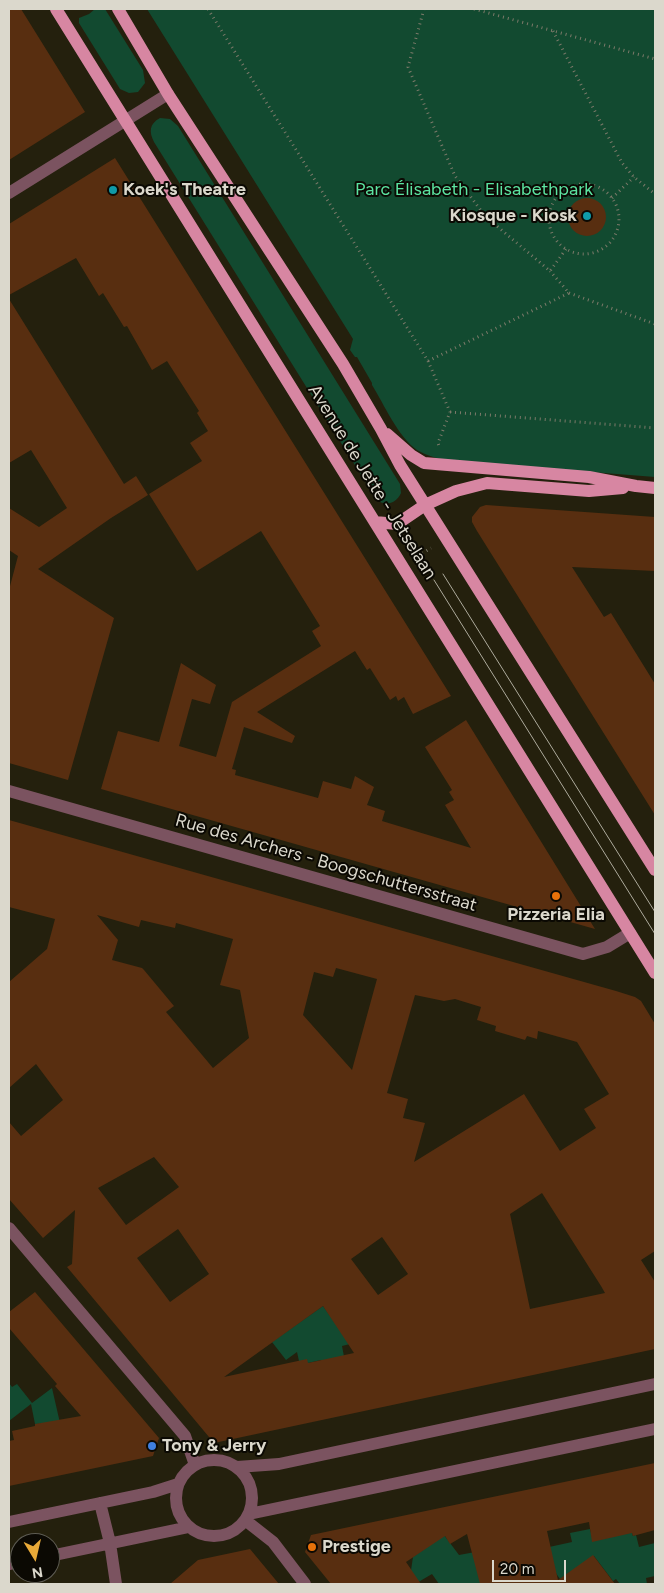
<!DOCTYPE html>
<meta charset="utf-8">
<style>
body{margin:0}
#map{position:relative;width:664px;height:1593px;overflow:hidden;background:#24200d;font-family:Figtree,sans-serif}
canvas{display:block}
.frame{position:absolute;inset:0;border:10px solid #dbd8cc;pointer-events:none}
.north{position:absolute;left:10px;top:1533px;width:50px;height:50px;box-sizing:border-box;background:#0b0903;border:1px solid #5e5c53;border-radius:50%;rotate:171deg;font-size:14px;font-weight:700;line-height:20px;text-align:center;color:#dbd8cc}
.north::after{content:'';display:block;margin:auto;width:18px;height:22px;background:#e9aa38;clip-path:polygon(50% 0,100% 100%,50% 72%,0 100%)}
.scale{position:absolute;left:492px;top:1560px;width:74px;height:22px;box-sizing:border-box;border:2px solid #dbd8cc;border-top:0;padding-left:6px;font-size:15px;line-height:18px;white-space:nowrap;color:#dbd8cc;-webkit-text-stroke:4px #0b0903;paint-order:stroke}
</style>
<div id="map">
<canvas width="664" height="1593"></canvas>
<div class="frame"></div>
<div class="north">N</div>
<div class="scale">20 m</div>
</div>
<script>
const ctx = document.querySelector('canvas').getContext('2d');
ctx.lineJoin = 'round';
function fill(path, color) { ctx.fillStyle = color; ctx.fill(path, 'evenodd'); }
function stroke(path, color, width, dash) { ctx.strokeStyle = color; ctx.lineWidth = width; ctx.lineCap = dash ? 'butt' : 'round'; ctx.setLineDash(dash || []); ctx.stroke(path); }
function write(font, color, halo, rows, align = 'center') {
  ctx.font = font + ' Figtree,sans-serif'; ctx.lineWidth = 4; ctx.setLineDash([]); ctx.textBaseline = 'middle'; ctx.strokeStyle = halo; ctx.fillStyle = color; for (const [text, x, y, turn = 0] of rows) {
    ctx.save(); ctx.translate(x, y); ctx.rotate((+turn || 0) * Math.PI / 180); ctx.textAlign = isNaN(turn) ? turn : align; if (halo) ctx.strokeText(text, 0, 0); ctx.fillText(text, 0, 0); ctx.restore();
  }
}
const green = new Path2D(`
 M95,9H105L143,70L145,83L138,92L129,93L120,89L79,23V18L89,14Z
 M147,9H655V477L451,461C439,459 427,456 417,450C398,437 384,404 372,385V383L357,357H355L350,350L353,339Z
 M160,118L170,119L178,126L400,484L401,493C396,504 385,507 376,499L154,142C149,132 149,124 160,118Z
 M323,1306L350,1344L342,1346L345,1362L323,1367L321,1360L308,1363L299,1361L297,1352L286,1360L272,1342Z
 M9,1383L12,1387L17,1384L32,1403L52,1388L60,1423L35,1424L31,1404L9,1421Z
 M590,1529L593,1541L631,1530L633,1536L636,1535L639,1547L655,1543V1576L646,1578L647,1584H620L616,1579L613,1581L594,1556L560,1579L540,1551L494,1584H439L432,1574L415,1584L410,1577L413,1557L444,1535L459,1555L486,1550L540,1549L572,1542L570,1533Z`);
const building = new Path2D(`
 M9,9H21L85,112L9,160Z
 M115,158L451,696L413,714L404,697L398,701L396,696L390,700L370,668L367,670L355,651L257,712L295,736L292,743L244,727L232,769L236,770L235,775L318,798L323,781L351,789L355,776L374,787L367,805L385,811L382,821L471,848L445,805L454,800L449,792L452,790L425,747L466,720L595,929L101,789L118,731L159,742L181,663L216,685L210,704L192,699L179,746L216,757L232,702L321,646L312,631L320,626L261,531L197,571L149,494L202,461L190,443L208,431L197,413L199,411L167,361L152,370L127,326L124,327L103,293L99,296L76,258L9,295V224Z
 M568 217a19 19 0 1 1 38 0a19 19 0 1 1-38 0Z
 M9,299L124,484L136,476L148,495L111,518L38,569L114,618L68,780L9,763V590L18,556L9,550V508L39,527L67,508L31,450L9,463Z
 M486,505L655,517V571L572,567L604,617L611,613L655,684V815L477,531L472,522V517L480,507Z
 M9,820L616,991L635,997L641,1001L655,1024V1251L641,1260L655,1282V1349L214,1443L67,1267L72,1264L75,1210L43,1238L9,1199V1122L21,1136L63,1100L36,1064L9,1088V982L47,949L55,919L9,907ZM97,915L139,927L141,920L175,928L176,923L233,939L220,985L240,990L249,1038L213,1068L166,1012L174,1006L144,970L142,968L112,960L118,940ZM336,968L377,979L352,1070L303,1015L314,972L333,977ZM415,995L444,1001L455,999L481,1007L477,1020L496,1026L495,1031L525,1040L527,1036L537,1039L538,1031L577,1042L609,1094L584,1109L596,1128L560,1151L524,1094L414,1162L425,1123L403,1118L408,1099L387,1093ZM154,1157L179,1187L126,1225L98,1188ZM542,1193L601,1286L605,1293L530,1309L510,1214ZM178,1229L209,1274L170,1302L137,1258ZM382,1237L408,1274L378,1295L351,1259ZM323,1306L354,1353L308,1363L307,1359L224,1377Z
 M35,1292L159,1438L153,1456L9,1486V1441L14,1440L12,1431L35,1426V1424L81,1416L55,1386L57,1384L9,1328V1312Z
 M655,1463V1530L633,1536L632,1533L592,1542L589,1522L547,1531L558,1580L593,1555L615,1584H480L467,1534L450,1544L445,1536L406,1562L421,1584H331L305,1552L311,1535Z
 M250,1549L279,1584H170L198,1560Z`);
const path = new Path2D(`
 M208,9L428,361L450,412L438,443L439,446
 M424,9L408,67L455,176L485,216L550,271L566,249
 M474,9L655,59
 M553,31L622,163L634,177L655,194
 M549 219a35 35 0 1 1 70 0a35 35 0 1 1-70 0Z
 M612,198L634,177
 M569,293L655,324
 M428,361L569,293L550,271
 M450,412L655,428
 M418,556L431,548`);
const minor = new Path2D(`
 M9,193L168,94
 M9,791L583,954L607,947L630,933
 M9,1228L185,1436L195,1465
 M176 1498a38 38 0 1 1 76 0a38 38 0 1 1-76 0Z
 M237,1467L279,1464L655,1384
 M100,1503L110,1543L116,1584
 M249,1514L655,1429
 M245,1520L273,1542L305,1584
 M9,1522L153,1492L178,1484
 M50,1556L189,1527
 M9,1564L20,1562`);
const major = new Path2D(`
 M56,9L655,973
 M118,9L168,94L343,364L381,429L400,465L655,870
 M387,434L411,455L424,463L589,477L636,486L655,488
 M375,522L397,524L425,505L456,491L487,483L589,491L623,488`);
const tram = new Path2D(`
 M443,574L655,912
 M434,580L655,934`);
const markers = [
 [113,190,5,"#0f9aa8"],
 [587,216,5,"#0f9aa8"],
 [556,896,5,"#e8710a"],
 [152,1446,5,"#3f7fe0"],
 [312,1547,5,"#e8710a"]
];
const poiNames = [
 ["Koek's Theatre",123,190],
 ["Kiosque - Kiosk",577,216,"right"],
 ["Pizzeria Elia",556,915,"center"],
 ["Tony & Jerry",162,1446],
 ["Prestige",322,1547]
];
const parkNames = [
 ["Parc Élisabeth - Elisabethpark",474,190]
];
const streetNames = [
 ["Avenue de Jette - Jetselaan",372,482,58],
 ["Rue des Archers - Boogschuttersstraat",326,863,16]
];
fill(green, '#124a30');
fill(building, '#582e10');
stroke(path, '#7d7a6a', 3, [1, 4]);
stroke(minor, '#7b5360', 12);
stroke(major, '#d786a2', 12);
stroke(tram, '#aeab9d', 1);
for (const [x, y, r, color] of markers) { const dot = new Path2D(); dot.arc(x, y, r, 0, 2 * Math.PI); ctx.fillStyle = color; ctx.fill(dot); stroke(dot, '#0b0903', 2); }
write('bold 18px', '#dbd8cc', '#0b0903', poiNames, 'left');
write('18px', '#5ce4a1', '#0b0903', parkNames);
write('18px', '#dbd8cc', '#0b0903', streetNames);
</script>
